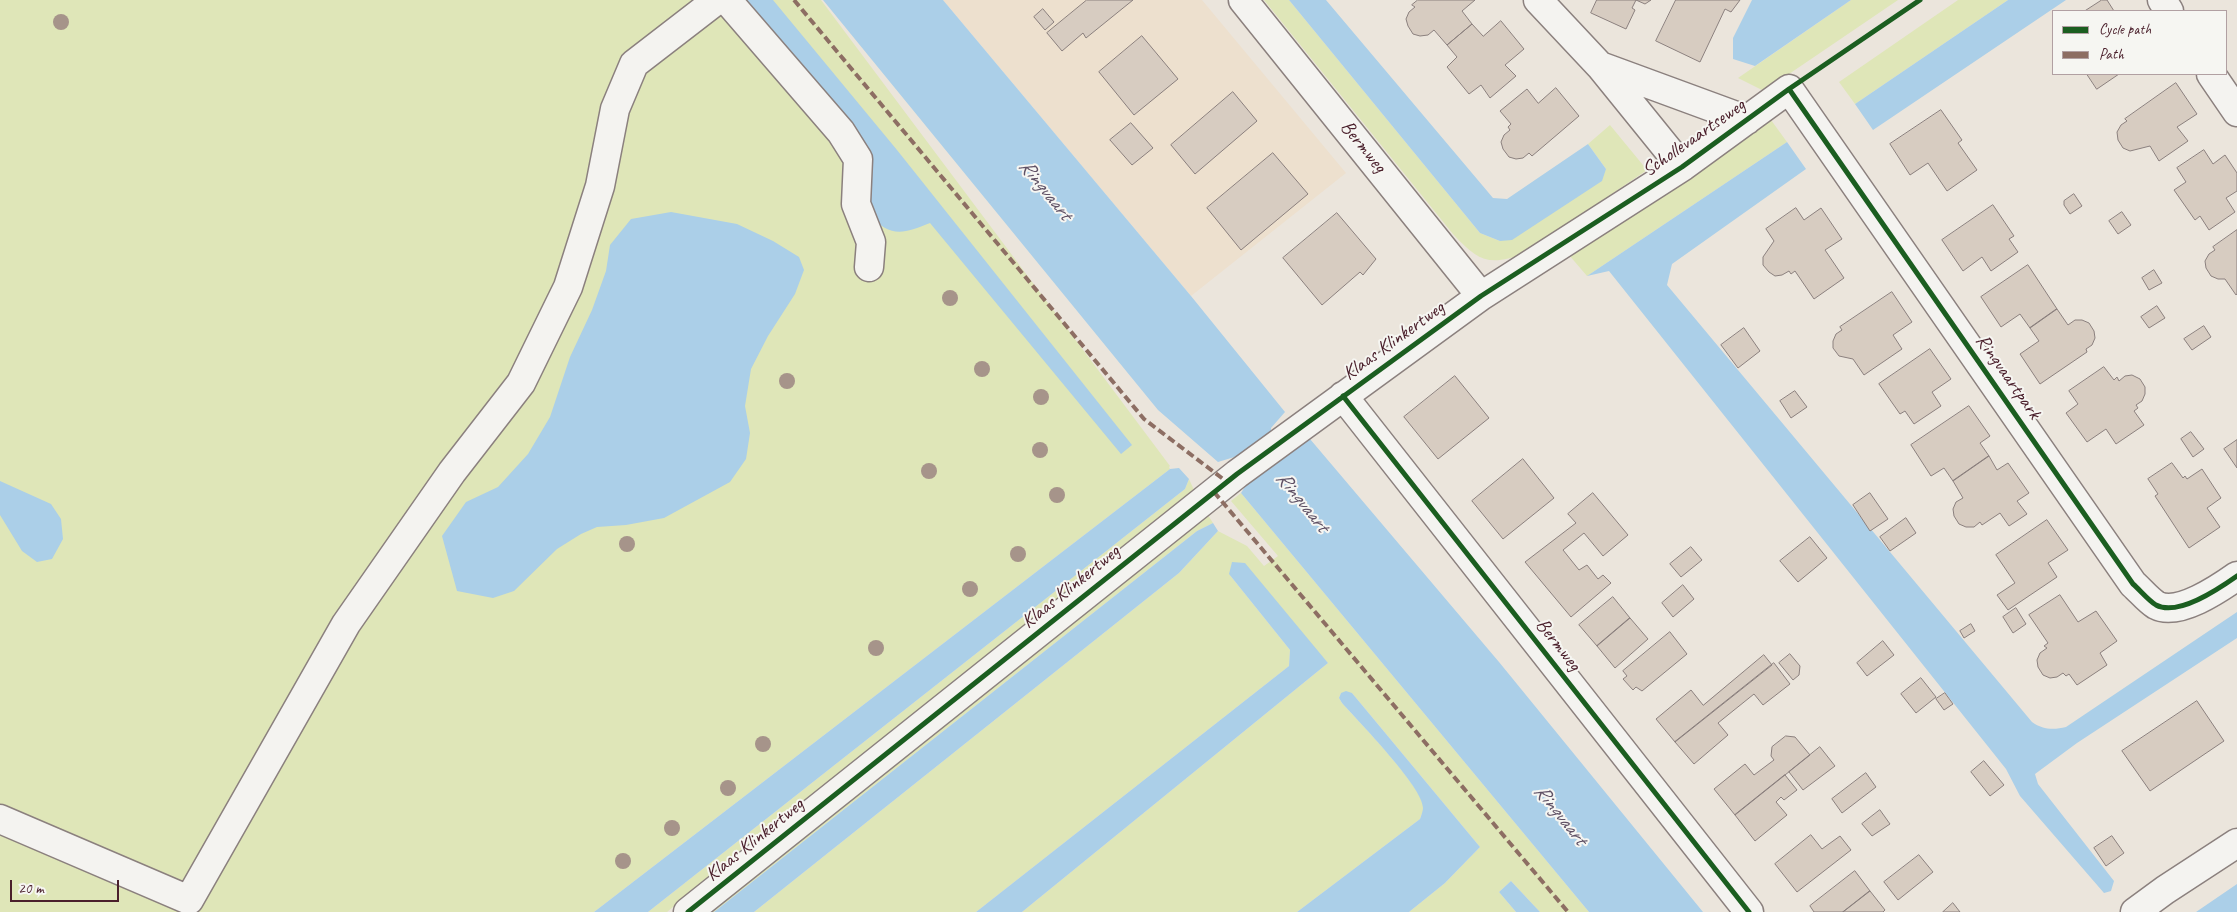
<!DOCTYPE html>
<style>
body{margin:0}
#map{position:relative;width:2237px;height:912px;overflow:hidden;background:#ebe5dc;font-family:Caveat,sans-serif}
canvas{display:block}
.legend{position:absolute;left:2052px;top:10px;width:175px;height:65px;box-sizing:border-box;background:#f6f6f2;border:1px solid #b1a0a2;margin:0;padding:6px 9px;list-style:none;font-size:15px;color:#4a1f2b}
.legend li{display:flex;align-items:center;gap:10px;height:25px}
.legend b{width:25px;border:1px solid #b1a0a2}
.scale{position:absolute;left:10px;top:880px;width:109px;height:22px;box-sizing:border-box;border:2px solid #4a1f2b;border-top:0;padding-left:6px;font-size:15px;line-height:18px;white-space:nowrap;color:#4a1f2b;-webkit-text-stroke:4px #f6f6f2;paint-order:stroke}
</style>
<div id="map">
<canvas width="2237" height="912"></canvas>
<ul class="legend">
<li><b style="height:6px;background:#1b5e20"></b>Cycle path</li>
<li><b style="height:6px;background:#8d6e63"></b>Path</li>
</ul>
<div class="scale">20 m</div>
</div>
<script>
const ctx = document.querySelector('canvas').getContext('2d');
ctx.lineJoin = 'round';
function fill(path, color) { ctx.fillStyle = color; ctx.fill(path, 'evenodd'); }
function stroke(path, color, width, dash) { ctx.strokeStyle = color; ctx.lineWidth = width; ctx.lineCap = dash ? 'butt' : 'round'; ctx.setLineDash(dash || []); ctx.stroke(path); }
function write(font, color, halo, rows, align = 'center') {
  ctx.font = font + ' Caveat,sans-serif'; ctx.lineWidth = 4; ctx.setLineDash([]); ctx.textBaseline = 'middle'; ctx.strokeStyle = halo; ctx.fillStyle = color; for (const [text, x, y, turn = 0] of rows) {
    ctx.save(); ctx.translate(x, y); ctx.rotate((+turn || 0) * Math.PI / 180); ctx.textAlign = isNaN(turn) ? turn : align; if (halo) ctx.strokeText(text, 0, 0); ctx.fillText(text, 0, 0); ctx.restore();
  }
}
const built = new Path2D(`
 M943,0H1202L1346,173L1191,296Z`);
const green = new Path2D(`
 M0,0H821L1170,466L1169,467L1170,469L594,912H0Z
 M1264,0H1289L1480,233L1500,241L1606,169L1588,144L1610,125L1647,170L1525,253C1489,267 1478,261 1453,234Z
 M1851,0H1898L1764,91L1738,78Z
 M1958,0H2008L1855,104L1839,82Z
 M1771,120L1787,142L1587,276L1569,255Z
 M1189,479L1194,490L1146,532L839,776L772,824L667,912H648L1185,489Z
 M1241,493L1589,912H1540L1511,881L1499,892L1516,912H1409L1445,883L1480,847L1352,693H1341L1339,698L1342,703C1357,720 1424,788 1424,808C1423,811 1421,816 1420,819L1297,912H1022L1328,663L1229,574L1290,650L1289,666L976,912H754L1179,573L1218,531L1247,546L1264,566L1278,556L1231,501Z
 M1206,512L1213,523L1197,531L714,912H701Z`);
const water = new Path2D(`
 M745,0H773L897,150L1132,445L1121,454L930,223C903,234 890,238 869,214L862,140Z
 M823,0H943L1191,296L1285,412L1271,428V431L1241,455L1218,462L1158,410Z
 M1289,0H1326L1493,198L1507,199L1588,144L1606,169L1602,181L1512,240L1500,241L1480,233Z
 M1752,0H1851L1755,66L1733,59V38Z
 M2008,0H2066L1873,130L1855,104Z
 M1787,142L1806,169L1672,264L1667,285L2032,722C2043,730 2054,730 2066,727L2237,612V638L2077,743L2035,774L2038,784L2114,881L2111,891L2104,893L2020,796L2006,769L1609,271L1587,276Z
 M671,212L737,224L773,241L799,257L804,270L795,294L768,336L751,369L745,406L750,433L746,459L730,482L664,518L626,525L597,527L581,534L557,549L514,591L493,598L457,591L442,536L466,502L498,487L528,454L550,417L570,357L592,310L606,271L610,245L631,219Z
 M1310,439L1499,662L1703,912H1589L1241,493L1255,471Z
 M1179,468L1189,479L1185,489L648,912H594L1170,469Z
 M0,481L51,504L61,519L63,539L52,559L37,562L22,551L0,515Z
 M1213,523L1218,531L1179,573L754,912H714L1197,531Z
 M1232,562L1245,563L1328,663L1022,912H976L1289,666L1290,650L1229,574Z
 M1346,691L1352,693L1480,847L1445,883L1409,912H1297L1420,819C1421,816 1423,811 1423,808C1424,788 1357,720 1342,703L1339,698L1341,693Z
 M1511,881L1540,912H1516L1499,892Z
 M2237,884V912H2196Z`);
const building = new Path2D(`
 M1087,0H1133L1086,38L1083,33L1062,51L1047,33Z
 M1418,0H1475L1462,11L1472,24L1447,45L1434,30L1428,35L1420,36L1413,34L1408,26L1406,19L1409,12L1415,7L1412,5Z
 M1597,0H1651L1645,4L1636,0L1632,8L1635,10L1626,29L1591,13Z
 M1676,0H1740L1731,12L1725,9L1700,62L1656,41Z
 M2102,0H2107L2114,11H2085Z
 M1043,9L1054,22L1045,30L1034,17Z
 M1501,21L1524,49L1505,65L1516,76L1490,98L1481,85L1469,94L1447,67L1457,57L1447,45L1472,24L1483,36Z
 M1142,36L1178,79L1134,115L1099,72Z
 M2087,74H2119L2097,89Z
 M2176,83L2197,114L2177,127L2188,141L2159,161L2150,146L2130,151L2123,148L2118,140L2117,132L2121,125L2127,121L2125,119Z
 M1556,88L1579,116L1532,156L1529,153L1523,158L1516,159L1509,157L1503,149L1501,142L1504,135L1510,130L1508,127L1511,124L1500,111L1527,89L1538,103Z
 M1233,92L1257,121L1195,174L1171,145Z
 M1941,110L1962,140L1958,143L1977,170L1947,191L1928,163L1910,175L1890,144Z
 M1131,123L1153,148L1132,165L1110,140Z
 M2204,150L2213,164L2225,155L2237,173V191L2226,198L2235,212L2209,230L2200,216L2195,220L2174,190L2186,182L2177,168Z
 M1273,153L1308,194L1241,250L1207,208Z
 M2074,194L2082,206L2070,214L2064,205V201Z
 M1993,205L2014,236L2009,239L2018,252L1991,271L1982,257L1963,271L1942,240Z
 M1796,208L1804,220L1821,208L1842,239L1825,250L1844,278L1814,299L1795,271L1791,274L1789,271L1782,275L1775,276L1769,272L1763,265V257L1774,241L1766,229Z
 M2122,212L2131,225L2118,234L2109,221Z
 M1337,213L1376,259L1363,275L1360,272L1322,305L1283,258Z
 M2237,230V294L2236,295L2225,279H2218L2211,276L2206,268L2205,261L2209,254L2215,250L2213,247Z
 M2028,265L2057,309L2030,328L2020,314L2001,327L1981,297Z
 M2154,270L2162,283L2149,290L2142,278Z
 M1892,292L1912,322L1893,335L1902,349L1864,375L1853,359L1839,356L1833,348V341L1836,334L1842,330L1840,327Z
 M2157,306L2165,318L2149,328L2141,317Z
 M2057,309L2068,325L2075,320H2082L2089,323L2094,331L2095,338L2092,345L2086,349L2087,352L2040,384L2020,354L2039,341L2030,328Z
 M2204,326L2211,337L2192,350L2184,339Z
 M1744,328L1760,351L1738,368L1721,345Z
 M1930,349L1951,379L1932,392L1941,406L1914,424L1905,411L1900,414L1879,384Z
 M2104,367L2114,380L2117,377L2119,381L2125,376L2132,375L2140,379L2145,387V394L2142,401L2136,405L2138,408L2134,411L2144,425L2116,444L2106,429L2087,442L2066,413L2078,404L2069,391Z
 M1455,376L1489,418L1438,459L1404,417Z
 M1795,391L1807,407L1791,418L1780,401Z
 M1969,406L1990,436L1980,443L1989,456L1953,481L1944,468L1931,476L1911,445Z
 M2191,432L2204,449L2193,457L2181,439Z
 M2237,440V468L2224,449Z
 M1989,456L1997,470L2008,463L2029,493L2017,501L2027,514L2009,526L2000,513L1982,525L1980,522L1974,527H1966L1959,524L1954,516L1953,509L1956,502L1963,498L1953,481Z
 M1523,459L1554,498L1503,539L1472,501Z
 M2172,463L2183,478L2185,476L2187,479L2202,469L2221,498L2207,508L2220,527L2189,548L2155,496L2158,494L2148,479Z
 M1593,493L1628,535L1603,556L1584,533L1563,550L1579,570L1587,565L1598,579L1603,575L1611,583L1571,617L1525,562L1576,523L1568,514Z
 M1870,493L1888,519L1870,531L1853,505Z
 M1906,518L1916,533L1890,551L1880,537Z
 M2047,520L2068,550L2048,563L2057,577L2008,610L1997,595L2015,583L1996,555Z
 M1810,537L1827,558L1798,582L1780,561Z
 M1691,547L1702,560L1681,577L1670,564Z
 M1683,585L1694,599L1673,617L1662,603Z
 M2060,595L2078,622L2096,611L2117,641L2100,653L2107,665L2077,685L2069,674L2066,676L2063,673L2057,677L2050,678L2043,675L2038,667L2037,660L2040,653L2047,648L2044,646L2048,643L2029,615Z
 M1613,597L1630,618L1597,646L1579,625Z
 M2016,608L2026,624L2013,633L2003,617Z
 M1630,618L1648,639L1615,668L1597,646Z
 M1971,624L1975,631L1964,638L1960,631Z
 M1670,632L1687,654L1642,691L1636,687L1633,690L1623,679L1627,676L1623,671Z
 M1883,641L1894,655L1867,676L1857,663Z
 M1790,654L1800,666L1799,675L1793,680L1779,663Z
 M1764,655L1772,665L1675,742L1656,719L1691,690L1703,705Z
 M1774,663L1790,684L1763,705L1754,694L1718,723L1728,735L1694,764L1675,742Z
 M1921,678L1936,697L1916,713L1901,694Z
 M1945,693L1953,704L1944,710L1936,699Z
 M2197,701L2224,741L2150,791L2122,751Z
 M1786,736L1795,737L1810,755L1735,815L1714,789L1745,764L1754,775L1774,760L1771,756L1772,747Z
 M1820,747L1835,766L1803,790L1789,772Z
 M1984,761L2004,785L1990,796L1971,772Z
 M1866,773L1876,787L1842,813L1832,799Z
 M1785,775L1797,790L1784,800L1781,797L1776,802L1787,815L1755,841L1735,815Z
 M1880,810L1890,824L1872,836L1862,824Z
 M1811,835L1822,849L1840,836L1851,850L1797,892L1775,864Z
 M2112,836L2124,853L2106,866L2094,848Z
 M1919,855L1933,872L1898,900L1884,882Z
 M1855,871L1870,891L1843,912H1814L1810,906Z
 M1870,891L1885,910L1883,912H1843Z
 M1953,903L1960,912H1943Z`);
const minor = new Path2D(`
 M727,0L841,132L858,159L856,204L871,242L869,267
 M1243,0L1481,296
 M1538,0L1600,66L1747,120
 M2162,0L2169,11
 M1601,67L1682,167
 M2211,74L2237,112
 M1343,396L1749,912
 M0,819L189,900L346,624L452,472L521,383L568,287L600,186L615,109L634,64L717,0
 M688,912L1237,474L1481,296L1682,167L1789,89L2133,584C2140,590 2148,600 2156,605C2178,617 2220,588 2237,576
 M2135,912L2165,890L2237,843`);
const quiet = new Path2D(`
 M794,0L1144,419L1227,482
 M1214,492L1568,912`);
const cycleway = new Path2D(`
 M1789,89L2133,584C2140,590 2148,600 2156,605C2178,617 2220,588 2237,576
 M1343,396L1749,912
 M688,912L1237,474L1481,296L1682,167L1789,89L1920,0`);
const trees = [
 [61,22],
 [950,298],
 [982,369],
 [787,381],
 [1041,397],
 [1040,450],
 [929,471],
 [1057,495],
 [627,544],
 [1018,554],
 [970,589],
 [876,648],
 [763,744],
 [728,788],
 [672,828],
 [623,861]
];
const streetNames = [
 ["Schollevaartseweg",1694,138,-35],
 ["Bermweg",1363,147,51],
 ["Klaas Klinkertweg",1394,341,-36],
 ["Ringvaartpark",2008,377,55],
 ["Klaas Klinkertweg",1071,587,-39],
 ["Bermweg",1558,645,52],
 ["Klaas Klinkertweg",755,840,-39]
];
const waterNames = [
 ["Ringvaart",1045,190,51],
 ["Ringvaart",1302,502,51],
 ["Ringvaart",1560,815,51]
];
fill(built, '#ede0ce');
fill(green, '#dfe6b8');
fill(water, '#abcfe8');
fill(building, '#d7ccc1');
stroke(building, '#8b807e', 1);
stroke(minor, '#8b807e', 31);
stroke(minor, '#f4f3f0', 28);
stroke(quiet, '#8d6e63', 4, [8, 4]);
stroke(cycleway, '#1b5e20', 5);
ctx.fillStyle = '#a6948a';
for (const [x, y] of trees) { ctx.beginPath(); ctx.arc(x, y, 8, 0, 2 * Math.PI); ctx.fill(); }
write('20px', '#4a1f2b', '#f6f6f2', streetNames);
write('italic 21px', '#5f5165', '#f6f6f2', waterNames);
</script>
